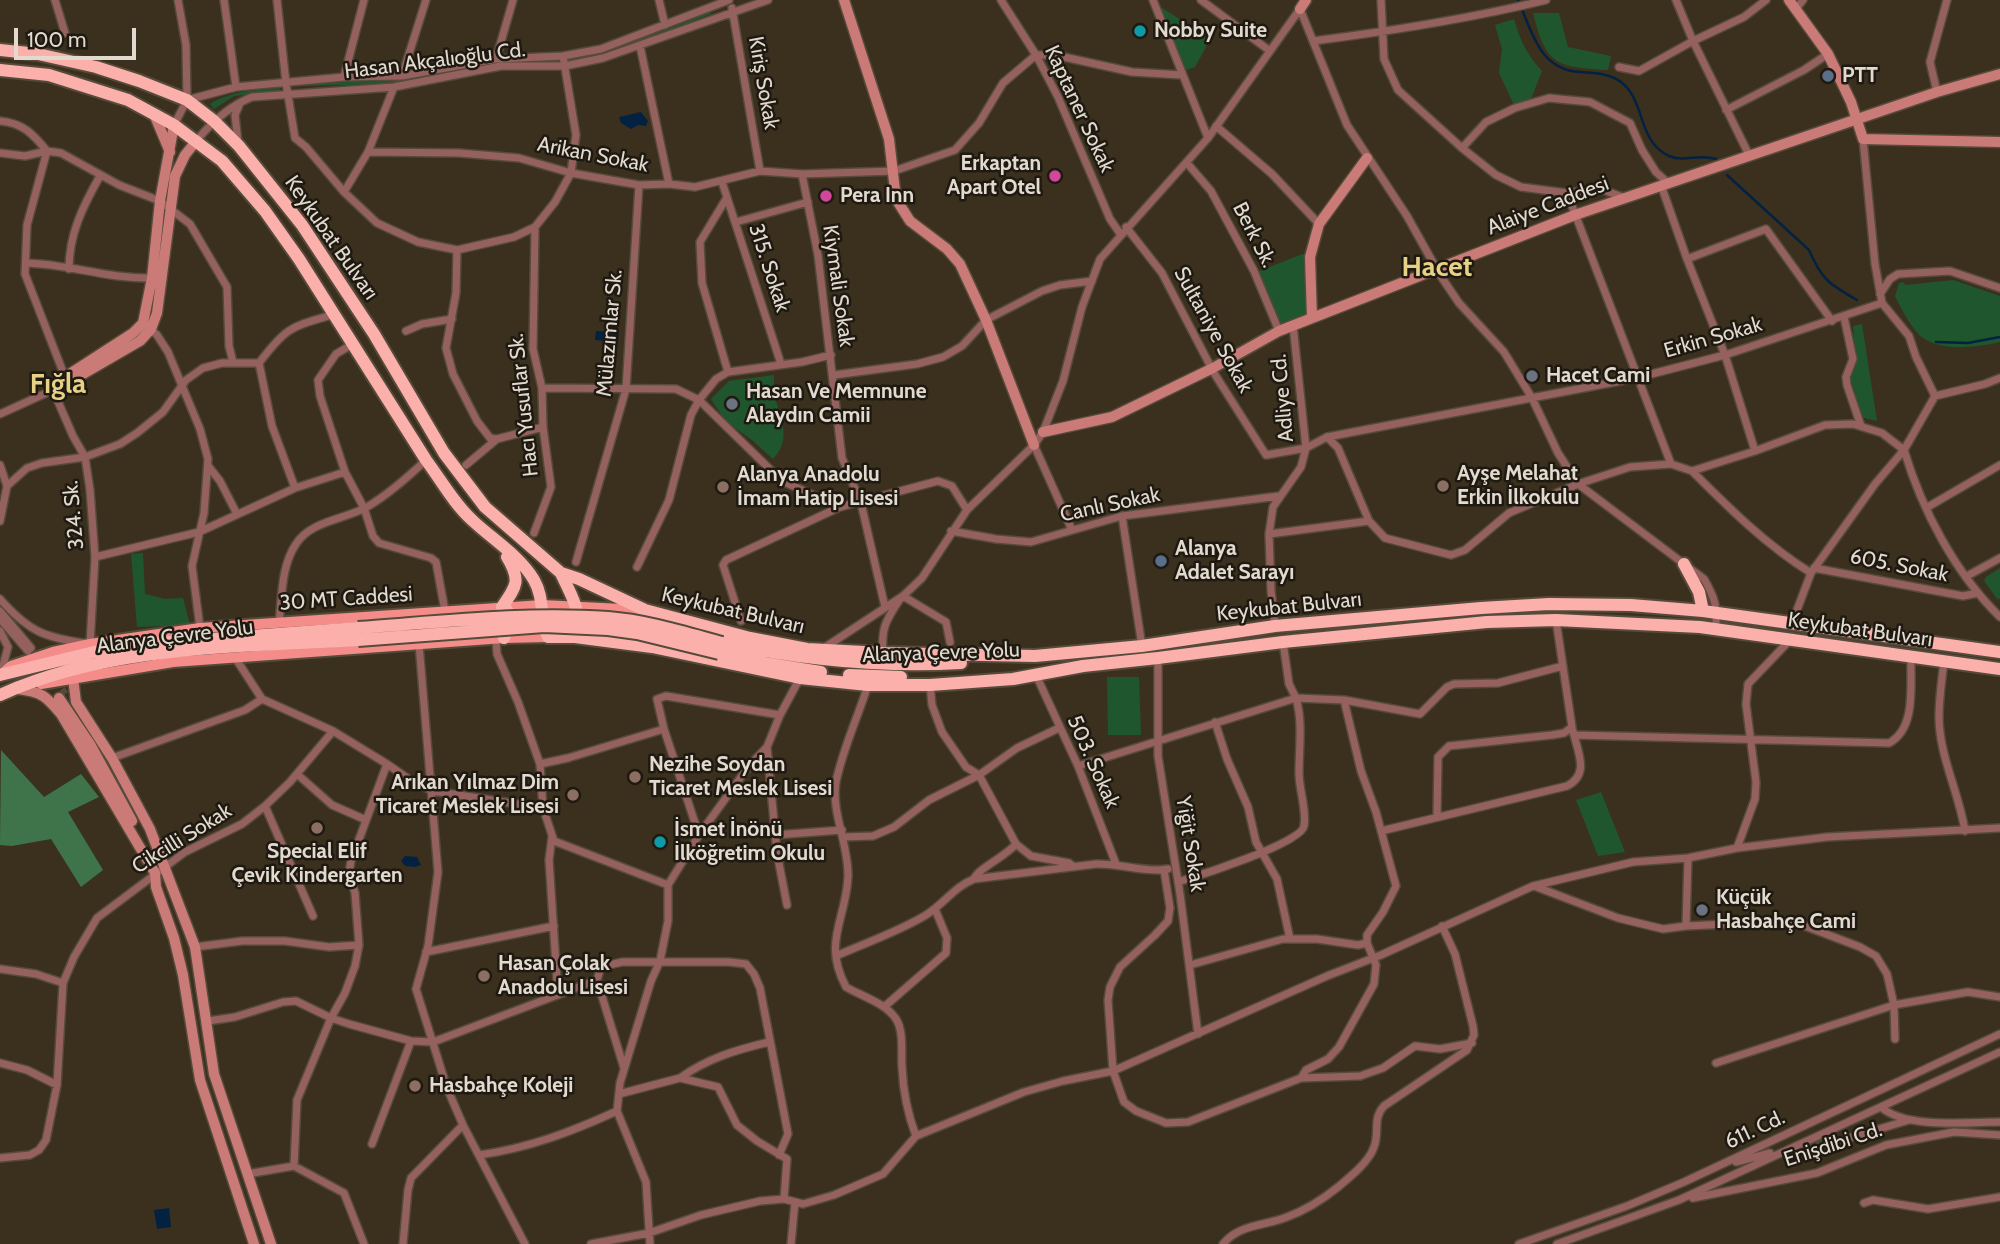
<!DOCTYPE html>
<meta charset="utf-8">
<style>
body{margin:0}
#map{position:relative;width:2000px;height:1244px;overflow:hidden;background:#3b301e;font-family:Cabin,sans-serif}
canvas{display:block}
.scale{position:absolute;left:14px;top:28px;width:122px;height:32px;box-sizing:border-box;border:4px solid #e2dacf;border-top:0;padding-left:9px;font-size:21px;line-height:24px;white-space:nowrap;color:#e2dacf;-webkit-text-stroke:5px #1e1911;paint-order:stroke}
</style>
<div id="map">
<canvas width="2000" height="1244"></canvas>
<div class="scale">100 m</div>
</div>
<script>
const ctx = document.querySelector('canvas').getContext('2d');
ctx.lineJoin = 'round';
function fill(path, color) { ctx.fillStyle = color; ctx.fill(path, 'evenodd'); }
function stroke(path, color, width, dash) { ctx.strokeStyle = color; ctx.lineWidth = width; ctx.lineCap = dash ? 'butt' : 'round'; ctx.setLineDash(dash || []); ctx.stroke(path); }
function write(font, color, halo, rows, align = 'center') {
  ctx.font = font + ' Cabin,sans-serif'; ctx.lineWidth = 5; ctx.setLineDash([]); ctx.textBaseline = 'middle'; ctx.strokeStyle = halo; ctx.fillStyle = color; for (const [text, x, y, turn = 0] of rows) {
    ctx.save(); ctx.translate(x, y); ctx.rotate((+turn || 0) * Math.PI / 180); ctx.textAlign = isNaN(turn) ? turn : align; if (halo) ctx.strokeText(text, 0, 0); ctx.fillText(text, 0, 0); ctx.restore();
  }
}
const green = new Path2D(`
 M1159,6L1205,35L1206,47L1195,67L1183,71Z
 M711,12V14L633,45L572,60V57C621,48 665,30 711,12Z
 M1533,13H1559L1568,47L1611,56L1608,70C1557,67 1546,66 1533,13Z
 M1514,19C1520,40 1527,55 1542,71L1531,99L1514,105L1499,73L1502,49L1495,25Z
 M555,60V63L497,65L394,84L295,86L294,83L394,81L496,62Z
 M280,88L279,91L234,96L214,109L210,104C231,91 255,90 280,88Z
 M1305,253L1309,316L1280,327L1257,272Z
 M1953,280L2000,296V342C1978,347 1943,352 1923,338C1913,331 1900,307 1895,296L1899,283L1904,282L1905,285Z
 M1862,324L1877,421L1864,418L1861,414L1850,377L1856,366L1853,326Z
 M774,375C774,382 774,390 775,397C781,420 792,439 773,459L752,440L725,421L711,399L729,381Z
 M143,553L145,594L165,599L183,598L190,625L137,627L131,554Z
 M2000,568V598L1998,600L1984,581L1986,577Z
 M1107,677H1139L1141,735H1108Z
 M1601,792L1625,852L1598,856L1576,800Z`);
const forest = new Path2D(`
 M1,750L44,797L81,774L99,797L68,812L103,870L81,887L51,839L12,846L0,845Z`);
const water = new Path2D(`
 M641,112L648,121L646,126L638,125L631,129L621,123L619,117Z
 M596,331L619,333L618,342L595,340Z
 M405,856L417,857L421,865L415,867L405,866L401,861Z
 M169,1208L171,1227L157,1229L154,1210Z`);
const stream = new Path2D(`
 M1518,0C1532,31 1539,70 1580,72C1594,73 1609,73 1621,82C1646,101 1637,141 1669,156C1686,163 1698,153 1716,159
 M1727,175L1809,250C1822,280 1829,284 1857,300
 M1936,342L1968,343L2000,337`);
const streetTunnel = new Path2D(`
 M1795,1148L1846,1139`);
const secondaryTunnel = new Path2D(`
 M52,678L64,695`);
const street = new Path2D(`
 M55,0L65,33
 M178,0L186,45L187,100
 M224,0L236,87
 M277,0L286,83L295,138L306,147L344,192L377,223L418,242L457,250L514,237L535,227L555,202L571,173L576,135L563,56
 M659,0L665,25
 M1001,0L1036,55L1058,97L1110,219L1121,235
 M1153,0L1208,138
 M1201,0L1270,51
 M1381,0L1384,59L1398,90L1462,148L1496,175L1521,187L1567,193L1601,189L1625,198
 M1676,0L1693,41L1749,155
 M732,8L760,171
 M1300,9L1347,125L1407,216L1440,275L1459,303L1504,352L1532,398L1558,453L1578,484L1704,579C1714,596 1719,609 1715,629
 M1795,10L1803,0
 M1313,41C1391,31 1469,19 1546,0
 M640,46L669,184
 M496,59L513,0
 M1619,67L1639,71L1693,41L1744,17L1766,0
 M402,76L426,0
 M344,77L364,0
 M1937,92L1930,62L1947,0
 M1726,110L1804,70L1828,54
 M0,121C23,123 33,134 47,151L27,225L25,274L65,377
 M174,125L187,100L236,87L344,77L402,76L496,59L563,56L601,49L729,0
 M1216,126L1272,174L1319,224
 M1863,139L1875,264L1882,303L1909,336L1916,357L1935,396L1904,450C1922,510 1955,573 2000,617
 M197,140C212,122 229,106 252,97L394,87L501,66H565L603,58L768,0
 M238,142L235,115L240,103
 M1462,148L1486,122L1515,108L1549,98L1590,102L1630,123L1642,150L1656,172L1668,183
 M368,152L459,153L519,158L571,173L639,185L669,184L695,187L760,171L802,174L894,171L955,150L979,123L1003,83L1036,55H1055L1132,72L1182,75
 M0,153L25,156L47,151L61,153L119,185L160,201L190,224L227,287L229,346L233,362
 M1187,163L1211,191L1254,271L1279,331
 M802,174L818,255L842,458L861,503L885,607
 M722,182L781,364
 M1661,185L1687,259L1725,355L1755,451
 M344,192L368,152L394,87
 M1567,193L1671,464
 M726,199L700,242L702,283L728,372
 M736,222L808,202
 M1126,227L1162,273L1214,373L1266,455L1306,448L1327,437L1636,378L1725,355L1882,303
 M457,250L456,293L446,348L453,374L477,421L490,438L497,439L543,427
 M1687,259L1766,229L1832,321
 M26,263C68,264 109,279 152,278
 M69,269C69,234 83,206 100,176
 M1880,294L1890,279L1898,274L1950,271L2000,288
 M1844,317L1853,359L1846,377L1847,385L1861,426
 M149,328L157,335L168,352L200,429L208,459L204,513L192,566L200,628
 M406,331L422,324L452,319
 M259,363L272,426L295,488
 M834,375L917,364L943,357L962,346L986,320L1042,291L1060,285L1092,281
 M542,388L676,389L699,400L782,481L840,507L938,481L952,486L967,510
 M1935,396L1985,384L2000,378
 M0,414L53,390L73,436L85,457L90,490L95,557L90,644C46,638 30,633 0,599
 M1327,437L1338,448L1369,521L1385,538L1451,555L1465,550L1509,513L1578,484L1630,467L1671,464L1692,471L1755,451L1825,425L1853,424L1882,433L1904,450L1875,484L1811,573L1792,623
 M1034,445L1072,530
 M0,465L7,486L0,521
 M466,465L497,439
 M209,467L220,481L237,514
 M1692,471C1729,508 1766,545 1811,573
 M345,472L364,508L373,536L379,543L431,558L436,562L445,611
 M7,486L27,468L42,463L85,457L120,444L137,433L163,412L186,380L203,368L222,363H259C287,326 291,327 335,314
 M1926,508L2000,465
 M1122,516L1142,646
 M951,531L996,539L1031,542L1122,516L1279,496
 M534,533L551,487L543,427L542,388L533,349L535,227
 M1269,534L1369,521
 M95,557L199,532L295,488L345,472L320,396L318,380L336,354L353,344
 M576,562L626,389L639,185
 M637,567L669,500L691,415L699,400L716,379L728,372L802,362L831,355
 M1814,568L1963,596L1978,593
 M1967,576L2000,558
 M903,596L946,622L950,642
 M0,611L31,648
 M0,619L28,651
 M741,621L723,565L726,560L840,507
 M279,623C282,597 281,566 296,544C310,521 346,519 367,507C389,494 407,478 426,460
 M1275,626L1271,590L1269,534L1273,507L1301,467L1306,448L1293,325
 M0,631L8,647L1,673
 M496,640L497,654L518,702L540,764L543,808L554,841L668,885
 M1283,642L1289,684L1296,698L1344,700L1420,714L1447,687L1454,684L1498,683L1563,666
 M419,644L438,872L428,946L416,989L447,1088L463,1125L525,1244
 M824,648L903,596L922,578L967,510L1034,445L1043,432L1063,381L1082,307L1100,259L1208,138L1300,9
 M883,653C881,628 886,620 900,599
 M1158,658V756L1180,894L1198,1034
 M236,659L262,699L333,731L387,764L416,784L433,791L543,808
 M1944,661C1942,679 1939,698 1939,717C1939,755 1959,793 1965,831
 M1036,675L1078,766L1116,864
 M868,685C858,717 843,748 836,782C831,813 849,845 848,877C846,920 822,942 846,987C861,996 886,1003 896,1019C904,1031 901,1052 902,1067C903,1089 908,1115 916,1136
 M930,685L932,705L942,732L966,767L979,775L1016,844L1031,856L1069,863L1073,866
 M1215,722L1227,759L1248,807L1256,842L1277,879L1290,939
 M1574,735L1889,743C1917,728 1910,684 1911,656
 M767,747L777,853L787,905
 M112,758L245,710L262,699
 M540,764L568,758L664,729
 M1078,766L1296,698C1303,722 1299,748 1299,773C1299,790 1307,810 1304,826C1302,843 1198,876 1178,882
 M297,774L332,805L366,820
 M265,806L313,916
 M1437,816L1438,757L1449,746L1552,735L1564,733L1572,727L1556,620
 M1381,831L1567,786C1590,774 1578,753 1573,731
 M699,835L664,729L657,699L666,696L780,715
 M775,835L842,830
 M552,837L549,860L558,995
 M843,837L873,836L894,827L929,800L979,775L1017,748L1059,728
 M1737,848L1755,799L1756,782L1746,704L1748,684L1791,639
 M1688,858L1686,926L1792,921L1860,947L1876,956L1887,974L1894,1005L1895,1039
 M1164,870L1170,908L1168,921L1155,935L1120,967L1110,987L1108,1000L1113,1071L1124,1102L1136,1111L1166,1123L1188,1122L1301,1078L1360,1076L1383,1068L1415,1046L1440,1049L1472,1043
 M974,879C977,869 1005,857 1016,844
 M1534,886L1618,918L1663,929L1686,926
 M195,947L242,941H285L329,947L359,945
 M426,952L554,926
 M836,956C865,943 898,932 926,915C944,904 954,887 974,879L1096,864C1120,863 1145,873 1168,869
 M1190,965L1283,939H1317L1358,945L1367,943
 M0,969L36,974L63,983
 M597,980L601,967L622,962H729L746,964L754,974L760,988L788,1134L779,1155
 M884,1007L946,953L947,938L935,909
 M208,1021L235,1017L283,1002L296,1001L331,1018L349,1024L411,1041L433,1042L597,980L624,1068
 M0,1063L27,1070L57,1085
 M1716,1063L1894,1005L1968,992L2000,997
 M680,1078C708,1058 736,1050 769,1042
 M1301,1078L1306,1070L1328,1059L1339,1047L1374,984L1376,965L1367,943V935L1383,912L1396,886L1376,812L1361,771L1344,700
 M619,1094L680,1078L718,1087L737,1125L757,1141L787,1159L784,1199
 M1881,1107C1905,1129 1968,1122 2000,1122
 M1846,1139L1909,1120
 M372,1144L411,1041
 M479,1155C529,1148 571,1132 617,1111
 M0,1158L30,1155L39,1150L46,1140L57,1085L63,983L74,957L97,918L185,852L242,824L265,806L290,782L333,731
 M1736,1162L1770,1153
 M294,1166L297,1100L331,1018L345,993L355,966L359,945L355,893L349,873L351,861L387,764
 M247,1174L294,1166L344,1193L364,1244
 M1693,1198L1817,1173L1886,1145L1954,1132L2000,1135
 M1864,1203L1873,1200L1928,1209L2000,1197
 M403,1244L408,1190L411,1178L463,1125
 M591,1244L649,1233L701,1215L760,1201L784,1199L803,1204L834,1195L883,1174L916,1136L1024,1092L1063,1081L1113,1071L1327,976L1381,955L1533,886L1633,862L1688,858L1737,848L1827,837L2000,828
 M650,1244L646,1182L617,1111L620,1083L651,981L660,961L668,921V885L699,835L749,766L767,747L780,715L800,678
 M791,1244L795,1202
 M1223,1244C1239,1224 1265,1226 1287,1217C1306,1210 1322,1200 1338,1187C1350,1177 1369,1162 1374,1147C1380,1132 1372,1119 1384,1106L1467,1050L1474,1035L1473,1026L1455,954L1442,926
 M1519,1244L1627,1206L1684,1182L2000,1034
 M1557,1244L1679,1200L2000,1052`);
const secondary = new Path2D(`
 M844,0L889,139L896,199L910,221L947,249L960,264L986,320L1034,445
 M1789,0L1828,54L1851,102L1863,139L2000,142
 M1300,9L1306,0
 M154,114L170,152
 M1312,318L1310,257L1319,224L1367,158
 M59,388L140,341L151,329L157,313L175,176L185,155L197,140
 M53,390L65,377L133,333L143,323L152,278L160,201L174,125
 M1043,432L1112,417L1213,368L1279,331L1575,215L1937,92L2000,74
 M73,678L76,702L112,758L150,829L195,947L214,1074L271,1244
 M18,689C42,692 46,696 61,714L155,873L156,887L174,938L183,975L200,1080L254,1244
 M59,698L90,744L132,821`);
const primary = new Path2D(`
 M4,672L11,666L53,652L90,644L200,628L542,605L642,610
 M41,684L173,662L504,638L548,637`);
const highway = new Path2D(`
 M0,50L38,54L96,67L139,81L187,100L214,121L239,146L302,225L374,334L444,453L485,507L561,573L579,579L645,610L750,638L807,649L883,653L1035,656L1142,646L1275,626L1481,608L1549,604L1631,605L1703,611L2000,652
 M0,70L49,75L128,100L174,125L222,161L265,211L299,259L426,460C441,480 454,504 472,520C492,539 520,556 534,580C545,599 539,618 548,637H575L652,647L800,678L868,685H930L1013,679L1083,666L1158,658L1283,642L1487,622L1556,620L1700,627L2000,669
 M1684,564L1699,592L1703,611
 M561,573C568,589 580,608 578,626
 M504,638L510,621L507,610L502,607C517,586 521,580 507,557
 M722,643C801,659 880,668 961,663
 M719,653L769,664L821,672
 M0,675L94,652L144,644L358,628
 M849,675L901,677
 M0,695C110,645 239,647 358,640`);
const highwayBridge = new Path2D(`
 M358,628C441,622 525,612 608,618C647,621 685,633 722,643
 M358,640L544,626L608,629L637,633L719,653`);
const markers = [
 [1140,31,7,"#0f9aa8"],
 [1828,76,7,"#5c6f8a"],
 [1055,176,7,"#d1479c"],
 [826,196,7,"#d1479c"],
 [1532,376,7,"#6b7280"],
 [732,404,7,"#6b7280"],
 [1443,486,7,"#8d6e63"],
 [723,487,7,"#8d6e63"],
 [1161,561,7,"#5c6f8a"],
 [635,777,7,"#8d6e63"],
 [573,795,7,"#8d6e63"],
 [317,828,7,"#8d6e63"],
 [660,842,7,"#0f9aa8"],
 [1702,910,7,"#6b7280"],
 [484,976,7,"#8d6e63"],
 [415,1086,7,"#8d6e63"]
];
const poiNames = [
 ["Nobby Suite",1154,31],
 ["PTT",1842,76],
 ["Erkaptan",1041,164,"right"],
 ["Apart Otel",1041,188,"right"],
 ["Pera Inn",840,196],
 ["Hacet Cami",1546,376],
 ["Hasan Ve Memnune",746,392],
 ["Alaydın Camii",746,416],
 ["Ayşe Melahat",1457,474],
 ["Erkin İlkokulu",1457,498],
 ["Alanya Anadolu",737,475],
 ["İmam Hatip Lisesi",737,499],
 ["Alanya",1175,549],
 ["Adalet Sarayı",1175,573],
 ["Nezihe Soydan",649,765],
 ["Ticaret Meslek Lisesi",649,789],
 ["Arıkan Yılmaz Dim",559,783,"right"],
 ["Ticaret Meslek Lisesi",559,807,"right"],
 ["İsmet İnönü",674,830],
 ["İlköğretim Okulu",674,854],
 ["Special Elif",317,852,"center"],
 ["Çevik Kindergarten",317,876,"center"],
 ["Küçük",1716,898],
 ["Hasbahçe Cami",1716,922],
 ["Hasan Çolak",498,964],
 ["Anadolu Lisesi",498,988],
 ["Hasbahçe Koleji",429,1086]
];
const streetNames = [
 ["Hasan Akçalıoğlu Cd.",435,61,-7],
 ["Kiriş Sokak",763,83,80],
 ["Kaptaner Sokak",1079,109,65],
 ["Arikan Sokak",593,155,11],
 ["Alaiye Caddesi",1548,206,-21],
 ["Berk Sk.",1254,235,63],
 ["Keykubat Bulvarı",331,238,55],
 ["315. Sokak",769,268,72],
 ["Kiymali Sokak",838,286,82],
 ["Sultaniye Sokak",1213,330,61],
 ["Mülazımlar Sk.",610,333,-85],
 ["Erkin Sokak",1713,338,-16],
 ["Adliye Cd.",1283,398,-95],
 ["Hacı Yusuflar Sk.",524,405,-96],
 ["Canlı Sokak",1110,505,-12],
 ["324. Sk.",74,515,-95],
 ["605. Sokak",1899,566,11],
 ["30 MT Caddesi",346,599,-4],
 ["Keykubat Bulvarı",1289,607,-6],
 ["Keykubat Bulvarı",733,611,13],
 ["Keykubat Bulvarı",1860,630,8],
 ["Alanya Çevre Yolu",175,637,-7],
 ["Alanya Çevre Yolu",941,653,-2],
 ["503. Sokak",1093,762,66],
 ["Cikcilli Sokak",182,839,-32],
 ["Yiğit Sokak",1190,844,81],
 ["611. Cd.",1755,1130,-25],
 ["Enişdibi Cd.",1833,1145,-18]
];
const districtNames = [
 ["Hacet",1437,268],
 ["Fığla",58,385]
];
fill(green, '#20562e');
fill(forest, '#3f744a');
fill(water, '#032242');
stroke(stream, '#032242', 2.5);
stroke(streetTunnel, '#544a39', 7, [7, 3.5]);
stroke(secondaryTunnel, '#544a39', 10, [10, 5]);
stroke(street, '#564b3a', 10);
stroke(secondary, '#564b3a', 13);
stroke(primary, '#564b3a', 14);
stroke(highway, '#564b3a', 16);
stroke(street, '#94615e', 7);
stroke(secondary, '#ca7a77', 10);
stroke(primary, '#f48d89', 10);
stroke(highway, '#fbb0ac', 12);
stroke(highwayBridge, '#564b3a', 16, []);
stroke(highwayBridge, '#fbb0ac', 12);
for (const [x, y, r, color] of markers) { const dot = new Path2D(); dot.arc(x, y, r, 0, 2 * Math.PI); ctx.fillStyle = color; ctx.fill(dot); stroke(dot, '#1e1911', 2.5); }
write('bold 21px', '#e2dacf', '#1e1911', poiNames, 'left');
write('21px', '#e2dacf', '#1e1911', streetNames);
write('bold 28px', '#e6d184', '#1e1911', districtNames);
</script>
